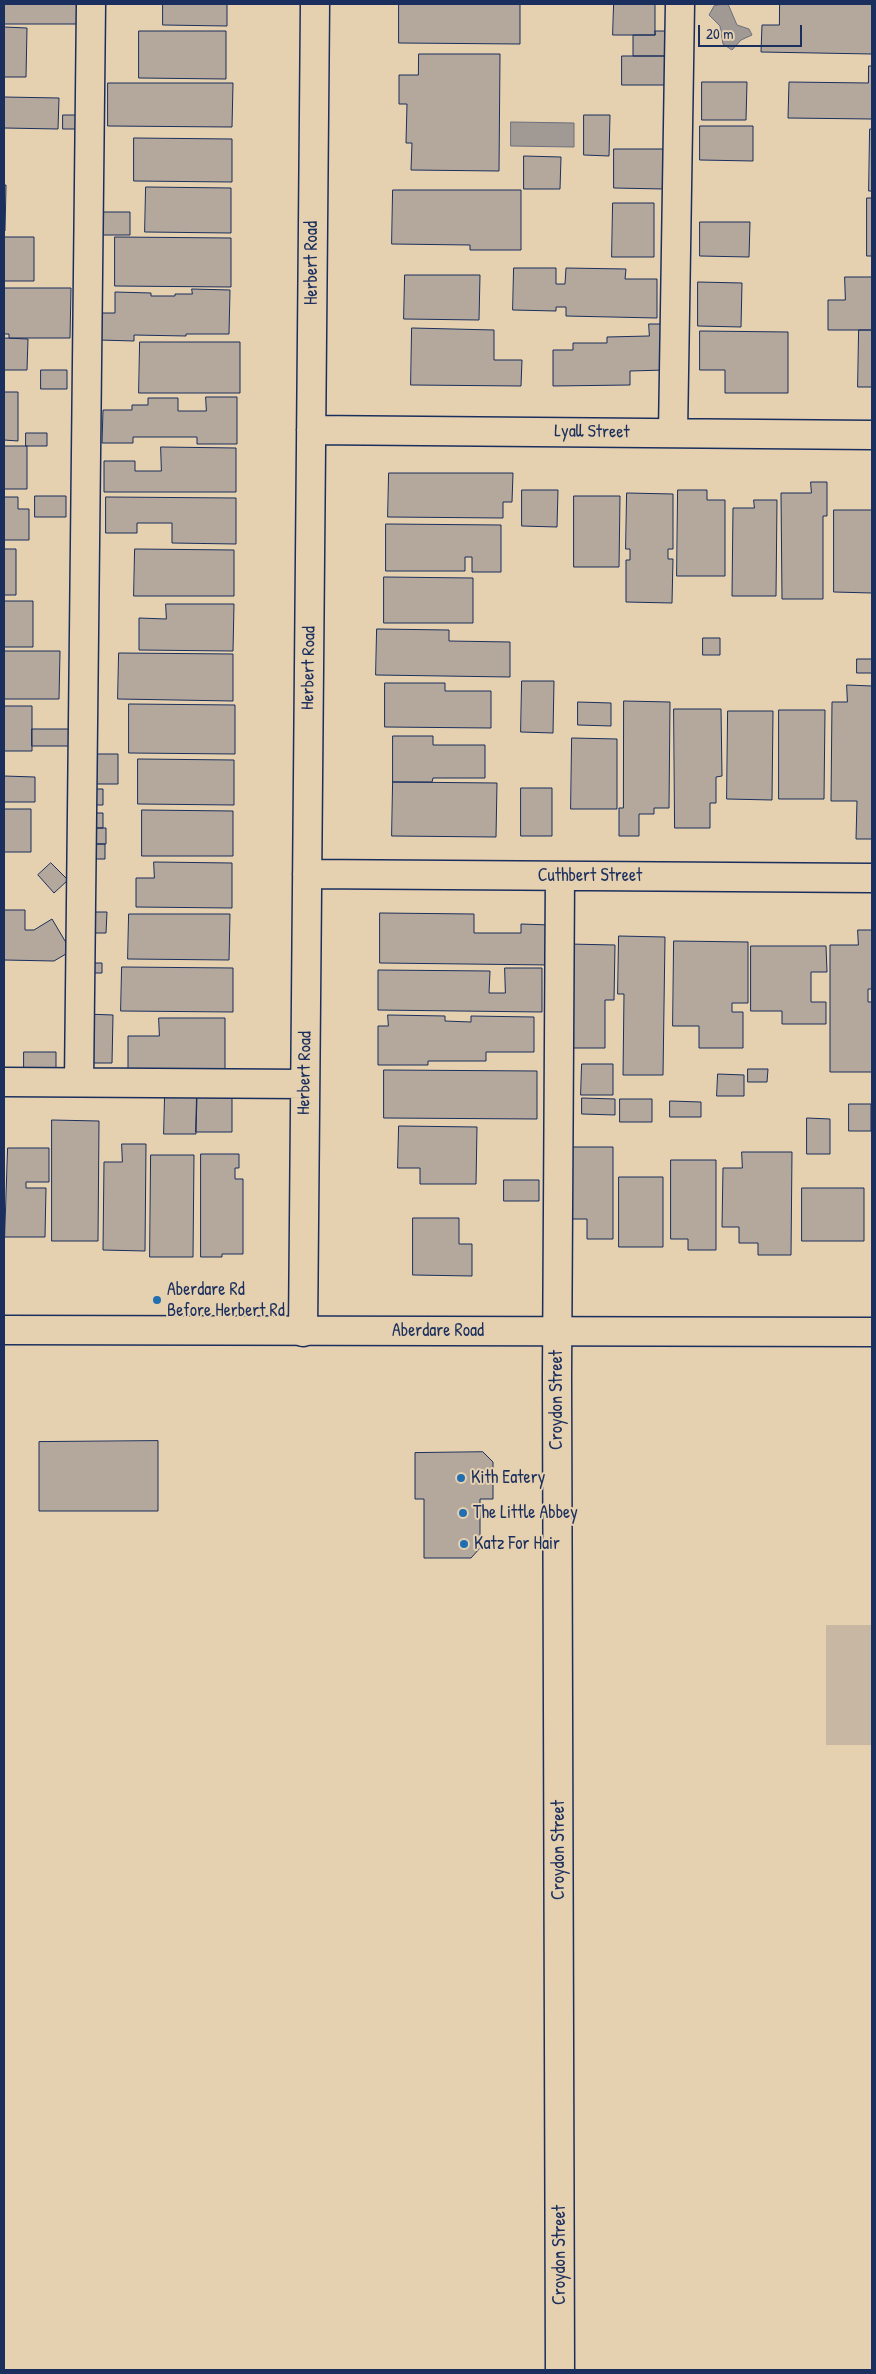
<!DOCTYPE html>
<style>
body{margin:0}
#map{position:relative;width:876px;height:2374px;overflow:hidden;background:#e5d0af;font-family:"Patrick Hand",sans-serif}
canvas{display:block}
.frame{position:absolute;inset:0;border:5px solid #1b2f5e;pointer-events:none}
.scale{position:absolute;left:698px;top:25px;width:104px;height:22px;box-sizing:border-box;border:2px solid #1b2f5e;border-top:0;padding-left:6px;font-size:15px;line-height:18px;white-space:nowrap;color:#1b2f5e;-webkit-text-stroke:4px #e5d0af;paint-order:stroke}
</style>
<div id="map">
<canvas width="876" height="2374"></canvas>
<div class="frame"></div>
<div class="scale">20 m</div>
</div>
<script>
const ctx = document.querySelector('canvas').getContext('2d');
ctx.lineJoin = 'round';
function fill(path, color) { ctx.fillStyle = color; ctx.fill(path, 'evenodd'); }
function stroke(path, color, width, dash) { ctx.strokeStyle = color; ctx.lineWidth = width; ctx.lineCap = dash ? 'butt' : 'round'; ctx.setLineDash(dash || []); ctx.stroke(path); }
function write(font, color, halo, rows, align = 'center') {
  ctx.font = font + ' "Patrick Hand",sans-serif'; ctx.lineWidth = 4; ctx.setLineDash([]); ctx.textBaseline = 'middle'; ctx.strokeStyle = halo; ctx.fillStyle = color; for (const [text, x, y, turn = 0] of rows) {
    ctx.save(); ctx.translate(x, y); ctx.rotate((+turn || 0) * Math.PI / 180); ctx.textAlign = isNaN(turn) ? turn : align; if (halo) ctx.strokeText(text, 0, 0); ctx.fillText(text, 0, 0); ctx.restore();
  }
}
const green = new Path2D(`
 M826,1625H872V1745H826Z`);
const water = new Path2D(`
 M728,4L737,25L749,29L752,35L741,40L732,50L723,44L720,26L709,15L714,6Z
 M511,122L574,123V147L511,146Z`);
const building = new Path2D(`
 M4,4H80V24H4Z
 M163,4H227V26L163,25Z
 M399,4H520V44L399,43Z
 M614,4H655V35H613Z
 M780,4H872V54L761,52L762,25H779Z
 M4,27L27,28L26,77H4Z
 M139,31H226V79L139,78Z
 M655,31H665V56H633V35H655Z
 M419,54H500L499,171L411,170L412,143H406L407,104H399V75H418Z
 M622,56H671V85H622Z
 M869,66H872V119L788,118L789,82L868,83Z
 M702,82H747L746,120H702Z
 M108,83H233L232,127L108,126Z
 M4,97L59,98L58,129L4,128Z
 M63,115H76V129H63Z
 M584,115H610L609,156L584,155Z
 M700,126H753V161L700,160Z
 M870,129H872V191H869Z
 M134,138L232,139V182L134,181Z
 M614,149H664V189L614,188Z
 M524,156L561,157L560,189H524Z
 M4,185H6L5,231H4Z
 M146,187L231,188V233L145,232Z
 M393,190H521V250H470V245L392,244Z
 M867,198H872V256H867Z
 M613,203H654V257H612Z
 M100,212H130V235H100Z
 M700,222H750L749,257L700,256Z
 M4,237H34V281H4Z
 M115,237L231,238V287L115,286Z
 M514,268H556V284H565L566,268L626,269L625,279H657V318L566,316V307H556V311L513,310Z
 M405,275H480L479,320L404,319Z
 M845,277H872V330H828V300H845Z
 M698,282L742,283L741,327L698,326Z
 M4,288H71L70,338H9V334H4Z
 M192,289L230,290L229,334H186V336L134,335V341L99,340L100,313H115V292L151,293V296H175V294H192Z
 M649,324H665V370L630,371V385L553,386V350H573V343H607V337L649,336Z
 M412,328L494,330V360H522L521,386L411,385Z
 M859,330H872V387H858Z
 M700,331L788,332V393H725V370H700Z
 M4,338L28,339L27,370H4Z
 M140,342H240V393H139Z
 M41,370H67V389H41Z
 M4,392H18V441L4,440Z
 M206,397H237V444H197V437H133V443H102L103,410H132V405H148V398H178V411H206Z
 M26,433H47V446H26Z
 M4,446H27V489H4Z
 M161,447L236,448V492H104V461H135V471H161Z
 M389,473H513L512,502H503V518L388,517Z
 M811,482H827V516H823V599H782L781,493H811Z
 M522,490H558L557,527L522,526Z
 M678,490H707V500H725V576H677Z
 M627,493L673,494V549H668V559H673L672,603L626,602V560H630V549H626Z
 M35,496H66V517H35Z
 M574,496H620L619,567H574Z
 M4,497H18V509H29V540H4Z
 M106,497L236,498V544L172,543V523H137V533H106Z
 M754,500H777L776,596H732L733,508H754Z
 M834,510H872V593L834,592Z
 M386,524L501,525V572H472V557H465V571H386Z
 M4,549H16V595H4Z
 M135,549L234,550V596H134Z
 M384,577L473,578V623H384Z
 M4,601H33V647H4Z
 M166,604H234L233,651L139,650V618L166,619Z
 M377,629L449,630V641L510,642V677L376,675Z
 M703,638H720V655H703Z
 M4,651H60L59,699H4Z
 M119,653L233,654V701L118,699Z
 M857,659H872V673H857Z
 M522,681H554L553,733L521,732Z
 M385,683H445V691H491V728L385,727Z
 M847,685L872,686V839H856L857,801H831L832,702H847Z
 M624,701L670,702L669,808H654V814H639V836H619V808H623Z
 M578,702L611,703V726L578,725Z
 M129,704L235,705V754L129,753Z
 M4,706H32V751H4Z
 M674,709H721L722,776L716,777V803H710V828H675Z
 M779,710H825L824,799H779Z
 M728,711H773L772,800L727,799Z
 M32,729H71V746H32Z
 M393,736H433V745H485V778H433L432,782H393Z
 M572,738L617,739V809H571Z
 M88,754H118V784H88Z
 M138,759L234,760V805L138,804Z
 M4,776L35,777V802H4Z
 M393,782L497,783L496,837L392,836Z
 M521,788H552V836H521Z
 M88,789H103V805H88Z
 M4,809H31V852H4Z
 M142,810L233,811V856H142Z
 M88,813H103V828H88Z
 M87,828H106V844H87Z
 M87,844H105V859H87Z
 M154,862L232,863V908L136,907V878H154Z
 M51,863L68,880L54,893L38,875Z
 M4,910H25V930H34L52,919L71,951L54,961L4,960Z
 M86,912H107L106,933H86Z
 M380,913L474,914V933H521V924L551,925V965L380,963Z
 M129,914H230L229,960L128,959Z
 M858,930H872V989H868V1002H872V1072H830V945H858Z
 M619,936L665,937L663,1075H623L624,994H618Z
 M674,941L748,942V1003H732V1012H743V1048H699V1026H673Z
 M568,944L615,945L614,1000H605V1048H567Z
 M751,946H826L827,972H811V1002H826V1024H782V1011H751Z
 M90,963H102V973H90Z
 M122,967L233,968V1012L121,1011Z
 M505,968H542V1012L378,1010V970L490,971L489,993H505Z
 M85,1014L113,1015L112,1063H84Z
 M388,1015L445,1016V1021L471,1022V1016L534,1017V1052H486V1061H428V1065H378V1026H388Z
 M159,1018H225V1072H128V1036H159Z
 M24,1052H56V1073H24Z
 M582,1064H613V1095H581Z
 M748,1069H768L767,1082H748Z
 M384,1070L537,1071V1119L384,1118Z
 M718,1074L744,1075V1096H717Z
 M165,1095H197L196,1134H164Z
 M197,1095H232V1132H196Z
 M582,1098L615,1099V1115L582,1114Z
 M620,1099H652V1122H620Z
 M670,1101L701,1102V1117H670Z
 M849,1104H871V1131H849Z
 M807,1118L830,1119V1154H807Z
 M52,1120L99,1121L98,1241H52Z
 M399,1126L477,1127L476,1184H420V1168H398Z
 M122,1144H146L145,1251L103,1250L104,1162H122Z
 M567,1147H613V1239H587V1219H566Z
 M8,1148H49V1182H26V1188H46L45,1237H5Z
 M742,1152H792L791,1255H758V1243H739V1227H722L723,1168H742Z
 M201,1154H239V1168H235V1179H243V1254H222V1257H201Z
 M151,1155H194L193,1257H150Z
 M671,1160H716V1250H688V1239H671Z
 M619,1177H663V1247H619Z
 M504,1180H539V1201H504Z
 M802,1188H864V1241H802Z
 M413,1218H459V1244H472V1276L413,1275Z
 M158,1441V1511H39V1442Z
 M483,1452L493,1462V1499H480V1548L471,1558H424V1499H415V1453Z`);
const minor = new Path2D(`
 M311,430L872,435
 M673,433L680,4
 M307,874L872,878
 M560,876L557,1376L560,2370
 M4,1082L305,1084
 M79,1082L91,4
 M303,1332L315,4`);
const major = new Path2D(`
 M4,1330L872,1332`);
const markers = [
 [157,1300,5,"#1f6fb2"],
 [461,1478,5,"#1f6fb2"],
 [463,1513,5,"#1f6fb2"],
 [464,1544,5,"#1f6fb2"]
];
const streetNames = [
 ["Herbert Road",312,263,-90],
 ["Lyall Street",592,432,1],
 ["Herbert Road",309,668,-89],
 ["Cuthbert Street",590,876],
 ["Herbert Road",305,1073,-89],
 ["Aberdare Road",438,1331],
 ["Croydon Street",557,1400,-90],
 ["Croydon Street",559,1850,-90],
 ["Croydon Street",560,2255,-90]
];
const poiNames = [
 ["Aberdare Rd",167,1290],
 ["Before Herbert Rd",167,1311],
 ["Kith Eatery",471,1478],
 ["The Little Abbey",473,1513],
 ["Katz For Hair",474,1544]
];
fill(green, '#c8b8a3');
fill(water, '#a09994');
stroke(water, '#6b6f7e', 1);
fill(building, '#b3a89b');
stroke(building, '#1b2f5e', 1);
stroke(minor, '#1b2f5e', 31);
stroke(major, '#1b2f5e', 31);
stroke(minor, '#e5d0af', 28);
stroke(major, '#e5d0af', 28);
for (const [x, y, r, color] of markers) { const dot = new Path2D(); dot.arc(x, y, r, 0, 2 * Math.PI); ctx.fillStyle = color; ctx.fill(dot); stroke(dot, '#e5d0af', 2); }
write('18px', '#1b2f5e', '#e5d0af', streetNames);
write('18px', '#1b2f5e', '#e5d0af', poiNames, 'left');
</script>
